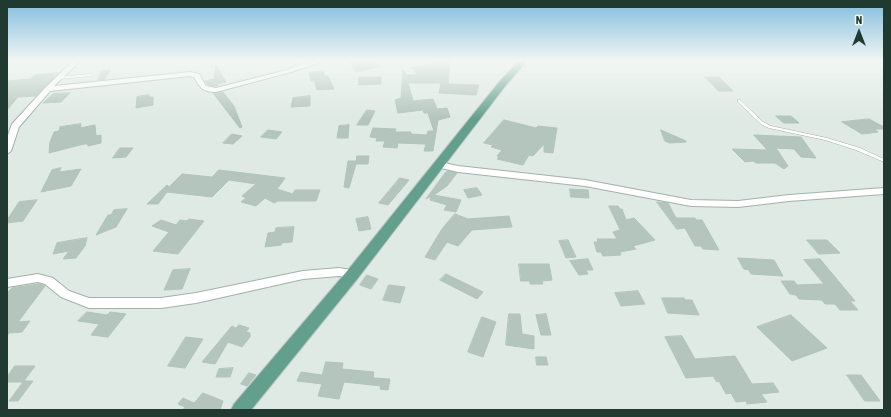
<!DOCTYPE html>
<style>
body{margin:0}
#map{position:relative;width:891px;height:417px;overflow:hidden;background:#dfeae4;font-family:"Asap Condensed",sans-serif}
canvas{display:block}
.frame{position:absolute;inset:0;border:8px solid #203a32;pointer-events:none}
.north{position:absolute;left:839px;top:12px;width:40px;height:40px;-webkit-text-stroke:3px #eff7f2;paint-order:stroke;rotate:0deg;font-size:11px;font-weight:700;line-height:16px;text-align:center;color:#203a32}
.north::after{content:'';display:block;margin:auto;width:14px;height:18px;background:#203a32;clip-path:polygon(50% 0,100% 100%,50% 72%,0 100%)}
</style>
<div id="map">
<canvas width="891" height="417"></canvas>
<div class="frame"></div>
<div class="north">N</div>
</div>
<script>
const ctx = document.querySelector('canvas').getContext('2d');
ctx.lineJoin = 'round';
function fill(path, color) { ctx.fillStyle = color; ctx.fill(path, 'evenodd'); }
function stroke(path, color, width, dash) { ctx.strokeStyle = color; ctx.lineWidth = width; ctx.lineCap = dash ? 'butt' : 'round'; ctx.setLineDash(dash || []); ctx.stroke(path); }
const building = new Path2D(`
 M349,61H374L381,66L356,72Z
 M433,61H450L448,84L479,85L476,95L439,93L441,83H408L413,101L433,99L437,109L447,108L450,117L438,120L433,151H424L426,144L398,143L397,148L383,147L385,141H376L377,138L370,137L373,128L396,129L395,132H411V134L427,135L428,131H434L428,113H424L423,110L398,113L395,100L401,98L403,69L406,75H418L411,68L435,63Z
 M216,65L226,82L217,84L218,86H216L208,85L205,81L213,79L214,80Z
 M110,70L105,79L98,80L101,71Z
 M323,71L325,76H328L334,89L317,90L314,80L311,81L309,73Z
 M59,73L36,96L18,97L7,110V81L31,79L35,75Z
 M359,77H381V84L359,85Z
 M705,77H719L733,91H719Z
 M223,92L234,106L242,127L240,128L213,93Z
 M70,93L61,102L43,103L53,94Z
 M149,95V97H153V105L136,108L137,97Z
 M310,96V106L291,107L293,98Z
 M367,110L375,111L368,125H357Z
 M776,116H791L799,123H784Z
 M869,119L884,127V129H874L878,132L862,134L842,122Z
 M504,120L536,128L538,126L557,128L553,153L544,152V144L533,156L529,155L523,165L497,159L499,157L497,156L502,150L491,147L493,145L484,143Z
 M81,124L80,128L95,125L96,136L101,135V143L88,146V144H84L49,153L50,142L54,132L59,131L60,127Z
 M349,125L348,138H337L339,126Z
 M268,130L282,132L276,139L261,137Z
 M661,130L686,141V142L670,143L665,141Z
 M232,134L242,136L233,144L223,143Z
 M754,135L801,137L816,158L801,157L794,149L776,148L788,166L784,169L775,163H756L753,161L745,162L732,149L767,150Z
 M120,148H133L126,157L113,158Z
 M357,156H369L368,164H356L349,188L344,187L348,161H356Z
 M61,168L59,172L81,169L71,186L41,192L52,170Z
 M219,170L285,178L277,189L293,194L295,190H320L316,201H278L274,203L265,198L256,206L241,202L246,198L242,196L256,184L229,180L212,197L167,192L158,204H147L167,185L169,187L182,174L212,177Z
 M448,171L457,173L447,186L434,195L461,200L456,212L444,210L447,205L430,200L431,196L426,199L445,173Z
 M400,178L409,180L388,205L379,203Z
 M477,188L482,195L468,198L464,190Z
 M570,189L588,190L589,198L571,197Z
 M37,200L23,221L7,223V220L19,202Z
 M657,202L668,203L676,218H695L696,220H702L719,250L703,249L701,246H695L685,228L677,229Z
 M609,206H618L620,209H622L626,220L634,218L655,240L633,246L636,249L620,252L621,255L603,256L601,252H597L594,242H598L597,239H617L613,232L620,230Z
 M127,209L116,227L96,235L108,215H111L114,210Z
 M455,214L468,219L509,216L512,227L472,230L458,246L447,242L435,260L425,257L442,229Z
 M368,217L371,229L359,231L356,219Z
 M189,219L204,221L178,254L153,251L169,232L152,226L161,220L176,225L180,220L187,221Z
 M294,227L292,242L282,243L281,245L265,247L268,233L275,232L276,228Z
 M87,238L85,246L76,258L63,259L69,251L53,254L57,243Z
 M568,240L576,257L566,258L559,241Z
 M807,240H827L840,253L819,254Z
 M738,258L774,260L783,276L751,274L749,270L744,269Z
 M588,259L593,270H586L588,274L579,275L570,261Z
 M820,259L855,301H850L858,310H840L835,304H825L822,300L799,299L796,295L790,294L781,281H794L797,285L824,284L804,260Z
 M519,264H549L552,280L542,281L543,284H530V281H521Z
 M190,269L182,289L164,290L173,270Z
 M446,274L483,292L477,299L440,280Z
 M367,275L378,279L371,289L360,285Z
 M40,284L45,286L18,322L30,321L22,332L9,333L7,336V293L12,288Z
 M389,285L405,287L400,303L383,300Z
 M638,291L645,304L621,306L615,293Z
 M662,298H684L685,300H692L699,315L668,313Z
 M87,312L107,315L110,312L126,314L108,337L91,335L99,324L78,321Z
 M509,314H520L522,334L534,336V349L506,345Z
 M546,314L551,335H541L536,315Z
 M791,315L827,348L792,361L757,327Z
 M482,317L496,322L483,357L468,352Z
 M239,325L249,328L246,332L250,333V337L242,347L228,342L215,364L202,362L232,326L236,328Z
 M682,336L695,359L735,356L752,384L773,383L779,392L761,394L767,402L747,404L746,401L736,402L731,393L726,394L719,381L717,382L713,376L686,378L665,337Z
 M186,337L203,339L185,368L168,366Z
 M536,357H546L548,365H537Z
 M326,362L343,363L342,369L374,372L373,378L390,379L388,390L380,389L381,386L344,382L339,399L318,396L322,384L297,381L301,372L322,375Z
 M15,366H35L24,381H33L18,401H9L23,382H7V377Z
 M233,368L230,377H216L219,369Z
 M249,373L256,375L247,386L241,384Z
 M847,375H861L880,401H865Z
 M203,393L223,401L220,410H183L185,407L178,404L183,398L194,403Z`);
const service = new Path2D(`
 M91,74H92V76L58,79L56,78L58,77Z
 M738,100H740L763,122L771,126L827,138L860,148L884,159V162L856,150L825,140L769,128L761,124L738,102Z`);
const minor = new Path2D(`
 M73,61H80L54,86L190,72L199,74L206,86L216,88L287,70L304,63L302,61H324L291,72L216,92C203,92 200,88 194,77L190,76L50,91L19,127L11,151L7,154V138L12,124L45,88Z
 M440,162L458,166L585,180L691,200L738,201L789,195L884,188V194L789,201L738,207L691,206L585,186L458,172L437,167L436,165Z
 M339,268L357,271L359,274L357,277L353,278L339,276L303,279L196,303L161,308H89L61,297L45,284L38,282L7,287V279L38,274L53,278L69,291L89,298H161L196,293L303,271Z`);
const primary = new Path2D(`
 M519,61H527L506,85L358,278L251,410H231L234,404L348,270L500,81Z`);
fill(building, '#b4c5bd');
stroke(building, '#b1c3bb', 1);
stroke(service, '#a2b2ab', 1);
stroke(minor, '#a2b2ab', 2);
stroke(primary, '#bcc4c2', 2);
fill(service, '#fff');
fill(minor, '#fff');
fill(primary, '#639f8d');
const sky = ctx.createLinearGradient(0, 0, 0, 119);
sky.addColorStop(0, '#81bcde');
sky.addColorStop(0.51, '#f1f6f3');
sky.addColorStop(1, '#f1f6f300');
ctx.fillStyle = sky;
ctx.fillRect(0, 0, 891, 119);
</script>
